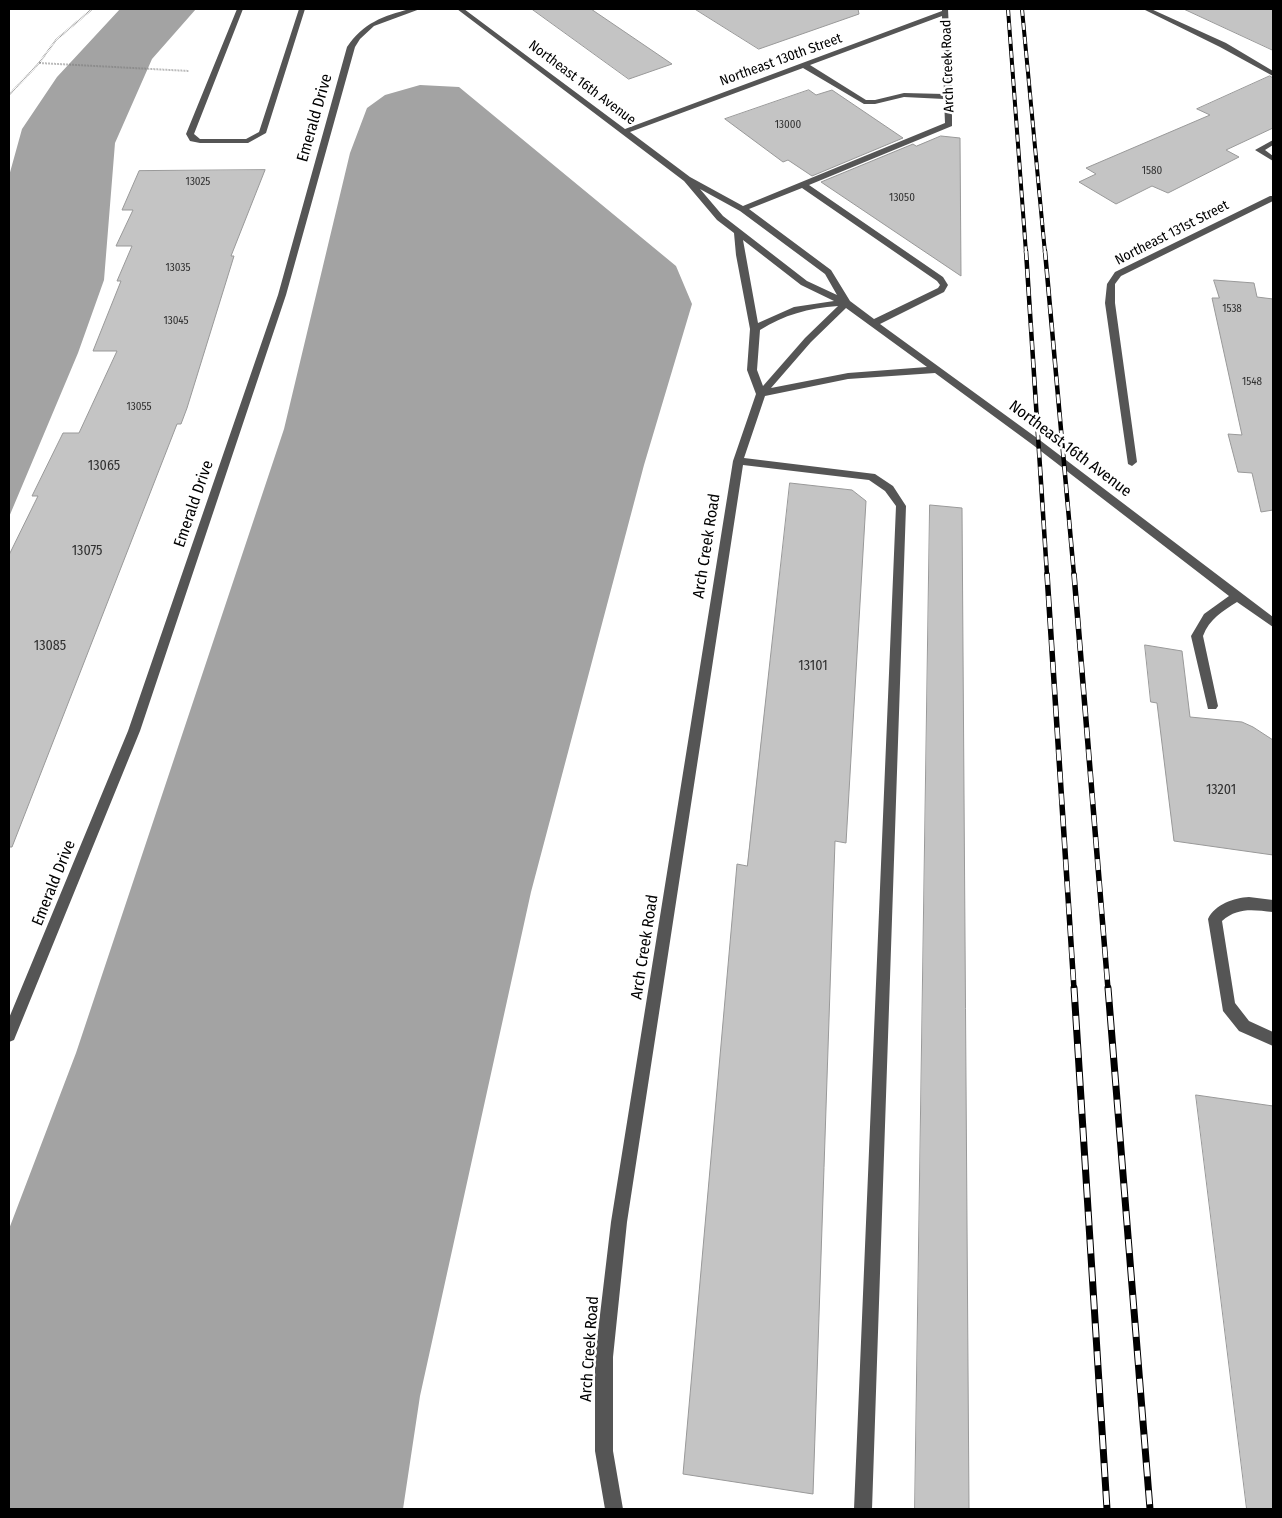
<!DOCTYPE html>
<style>
body{margin:0}
#map{position:relative;width:1282px;height:1518px;overflow:hidden;background:#fff;font-family:"Fira Sans Condensed",sans-serif}
canvas{display:block}
.frame{position:absolute;inset:0;border:10px solid #000;pointer-events:none}
</style>
<div id="map">
<canvas width="1282" height="1518"></canvas>
<div class="frame"></div>
</div>
<script>
const ctx = document.querySelector('canvas').getContext('2d');
ctx.lineJoin = 'round';
function fill(path, color) { ctx.fillStyle = color; ctx.fill(path, 'evenodd'); }
function stroke(path, color, width, dash) { ctx.strokeStyle = color; ctx.lineWidth = width; ctx.lineCap = dash ? 'butt' : 'round'; ctx.setLineDash(dash || []); ctx.stroke(path); }
function write(font, color, halo, rows, align = 'center') {
  ctx.font = font + ' "Fira Sans Condensed",sans-serif'; ctx.lineWidth = 5; ctx.setLineDash([]); ctx.textBaseline = 'middle'; ctx.strokeStyle = halo; ctx.fillStyle = color; for (const [text, x, y, turn = 0] of rows) {
    ctx.save(); ctx.translate(x, y); ctx.rotate((+turn || 0) * Math.PI / 180); ctx.textAlign = isNaN(turn) ? turn : align; if (halo) ctx.strokeText(text, 0, 0); ctx.fillText(text, 0, 0); ctx.restore();
  }
}
const water = new Path2D(`
 M120,9H196L152,59L115,143L104,280L78,353L9,517V176L22,129L57,77Z
 M420,85L459,87L676,266L692,304L644,465L531,892L420,1396L403,1509H9V1229L76,1053L284,429L350,153L367,108L385,95Z`);
const building = new Path2D(`
 M532,9H591L672,64L629,79Z
 M695,9H858L859,14L759,49Z
 M1184,9H1273V50Z
 M1270,76L1273,78V128L1226,150L1239,157L1168,193L1152,186L1116,204L1079,182L1096,174L1086,168L1210,115L1197,109Z
 M809,90L816,95L832,90L903,138L812,176L788,160L783,162L725,119Z
 M941,136L960,138L961,276L821,182L913,144L916,146Z
 M265,170L231,256H234L187,408L181,424H177L12,847H9V555L38,496H32L63,433H79L117,351H93L121,281H117L132,246H116L133,210H122L139,171Z
 M1214,280L1254,283L1257,297L1273,299V510L1261,512L1252,473L1238,472L1228,434L1242,435L1212,298H1219Z
 M790,483L852,490L866,501L846,843L835,841L813,1494L683,1474L737,864L747,866Z
 M930,505L962,508L969,1509H915Z
 M1145,645L1182,651L1190,717L1242,722L1253,727L1273,740V855L1174,841L1157,703L1151,702Z
 M1196,1095L1273,1106V1509H1247Z`);
const path = new Path2D(`
 M39,63L189,71
 M9,95L39,63L56,40L92,9`);
const minor = new Path2D(`
 M237,9H243L194,134L200,139H246L259,132L299,9H305L266,133L248,143H200L190,141L186,134Z
 M410,9H420L374,26L360,39L355,47L286,295L140,731L16,1035L14,1040L9,1042V1018L128,731L278,295L347,47C363,23 383,16 410,9Z
 M457,9H464L625,129L942,11V9H948L952,95L954,97L952,99V126L809,185L943,277L948,285L944,292L880,324L1041,441L1273,617V627L1237,602C1223,611 1209,619 1203,636L1218,706L1216,709H1208L1191,636L1204,614L1229,596L1033,445L935,373L848,379L765,396L744,458L875,474L893,486L906,506L872,1509H854L896,506L885,491L869,480L743,465L627,1222L613,1357V1451L623,1509H605L595,1451V1357L611,1222L733,461L756,394L747,370L750,329L736,255L734,233L717,220L684,181ZM942,16L944,94L904,93L875,100H866L810,65ZM803,68L864,104H875L904,97L944,99L945,123L743,206L690,177L630,132ZM802,188L937,281L940,285L938,288L874,319L850,301L831,270L749,209ZM700,189L740,211L825,274L837,295L807,281L723,216ZM743,240L801,285L834,301L794,307L758,323ZM838,306L805,338L763,386L757,370L760,330C784,315 808,308 838,306ZM846,308L927,367L848,373L771,388L811,342Z
 M1143,9H1151L1226,43L1273,71V76L1220,47Z
 M1273,140V145L1265,150L1273,156V161L1255,150Z
 M1270,196H1273V201L1121,276L1115,284V303L1137,462L1132,466L1128,464L1105,303L1107,284L1115,272Z
 M1249,897L1273,900V912C1253,910 1238,907 1222,921L1235,1003L1249,1021L1273,1032V1046L1239,1031L1223,1011L1208,919C1215,904 1234,898 1249,897Z`);
const railFar3 = new Path2D(`
 M1008,9L1026,253
 M1022,9L1045,253`);
const railFar2 = new Path2D(`
 M1026,251L1047,575
 M1045,251L1074,575`);
const railFar1 = new Path2D(`
 M1047,574L1074,989
 M1074,574L1108,989`);
const rail = new Path2D(`
 M1074,988L1107,1509
 M1108,988L1150,1509`);
const farNumbernames = [
 ["13000",788,125],
 ["1580",1152,171],
 ["13025",198,182],
 ["13050",902,198],
 ["13035",178,268],
 ["1538",1232,309],
 ["13045",176,321],
 ["1548",1252,382],
 ["13055",139,407]
];
const farStreetnames = [
 ["Northeast 130th Street",781,60,-20],
 ["Arch Creek Road",948,66,-92],
 ["Northeast 16th Avenue",582,83,37],
 ["Northeast 131st Street",1172,233,-27]
];
const numberNames = [
 ["13065",104,466],
 ["13075",87,551],
 ["13085",50,646],
 ["13101",813,666],
 ["13201",1221,790]
];
const streetNames = [
 ["Emerald Drive",315,118,-74],
 ["Northeast 16th Avenue",1070,449,37],
 ["Emerald Drive",194,504,-71],
 ["Arch Creek Road",707,546,-81],
 ["Emerald Drive",54,883,-68],
 ["Arch Creek Road",645,947,-81],
 ["Arch Creek Road",590,1349,-86]
];
fill(water, '#a3a3a3');
fill(building, '#c4c4c4');
stroke(building, '#999', 1);
stroke(path, '#777', 2, [0.5, 1]);
fill(minor, '#555');
stroke(railFar3, '#000', 4);
stroke(railFar2, '#000', 4.5);
stroke(railFar1, '#000', 5.5);
stroke(rail, '#000', 7);
stroke(railFar3, '#fff', 2.5, [7]);
stroke(railFar2, '#fff', 3, [9]);
stroke(railFar1, '#fff', 4, [11]);
stroke(rail, '#fff', 5, [14]);
write('11px', '#313131', null, farNumbernames);
write('14px', '#000', '#fff', farStreetnames);
write('14px', '#313131', null, numberNames);
write('16px', '#000', '#fff', streetNames);
</script>
